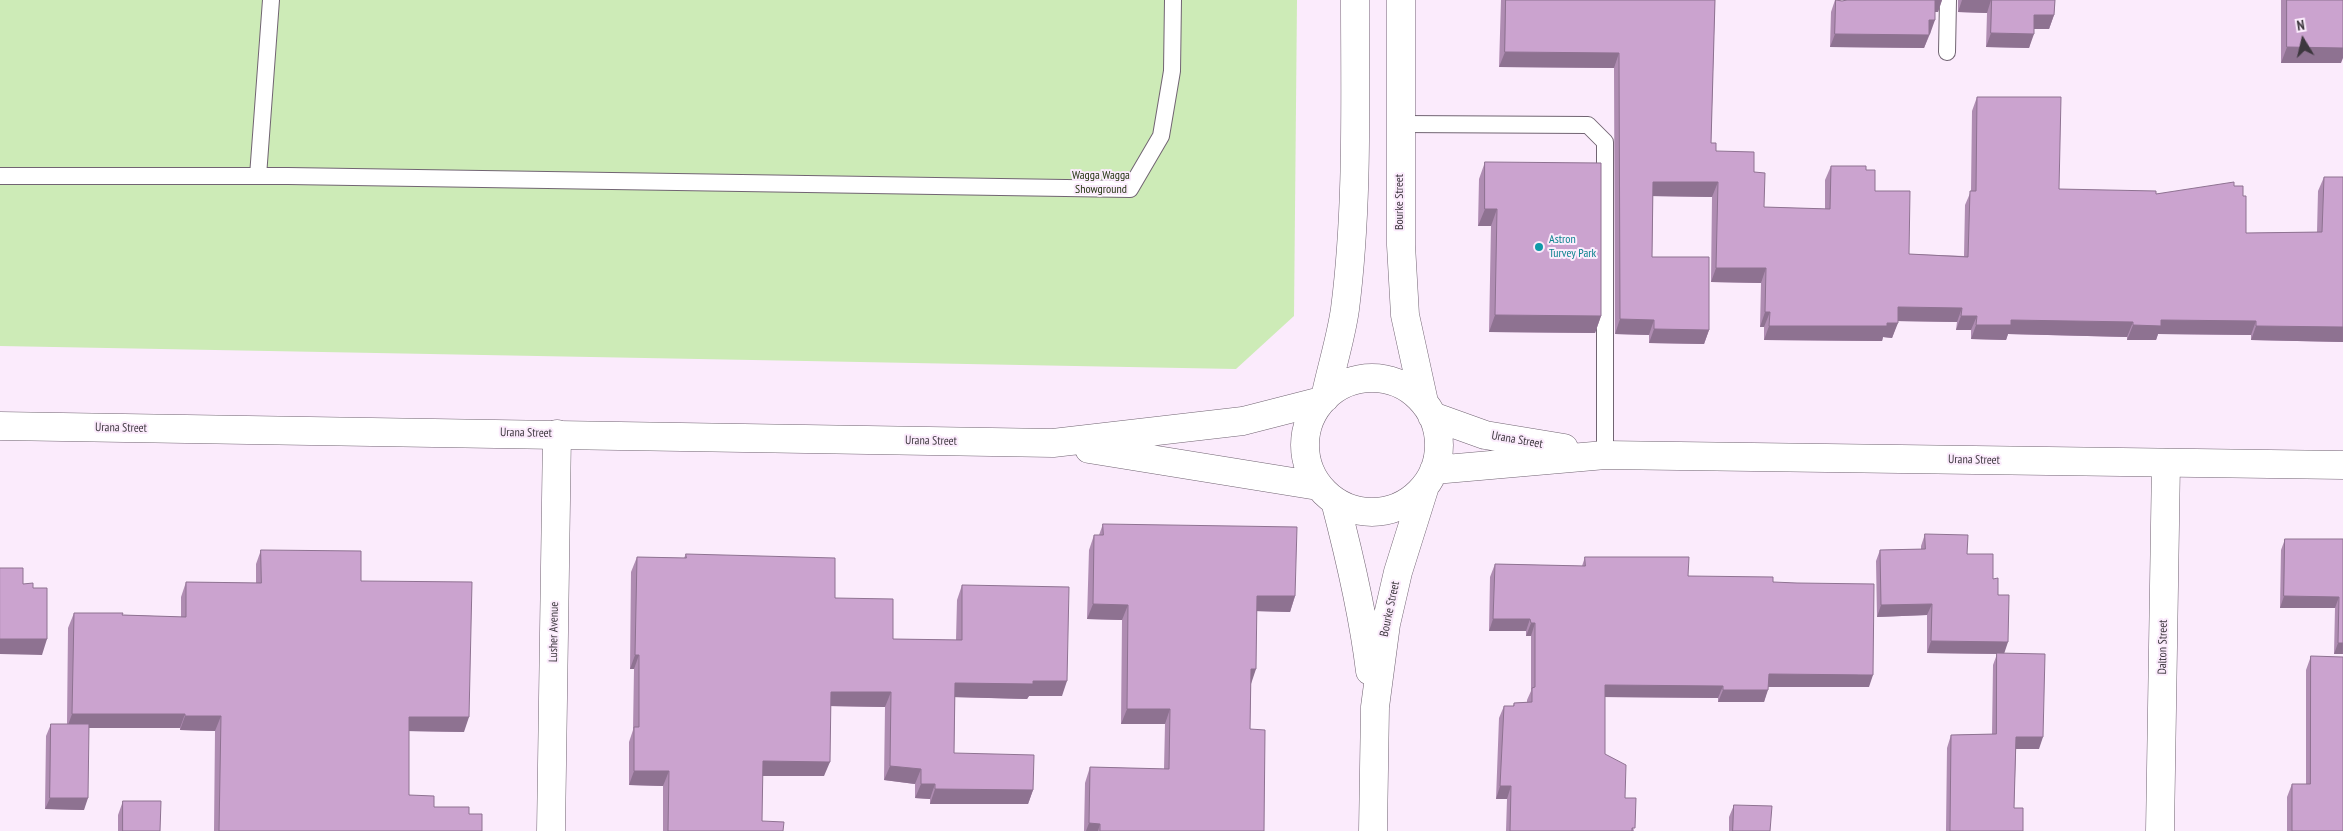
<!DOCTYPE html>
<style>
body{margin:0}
#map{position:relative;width:2343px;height:831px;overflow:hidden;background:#fbebfc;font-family:"PT Sans Narrow",sans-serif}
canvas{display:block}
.north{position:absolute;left:2278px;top:15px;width:50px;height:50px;-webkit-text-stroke:4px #fbebfc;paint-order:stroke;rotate:351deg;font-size:14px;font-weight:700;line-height:20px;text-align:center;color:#3d373e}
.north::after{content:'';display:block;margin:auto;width:18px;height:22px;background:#3d373e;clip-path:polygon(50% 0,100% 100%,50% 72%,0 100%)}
</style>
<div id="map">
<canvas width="2343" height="831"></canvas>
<div class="north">N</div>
</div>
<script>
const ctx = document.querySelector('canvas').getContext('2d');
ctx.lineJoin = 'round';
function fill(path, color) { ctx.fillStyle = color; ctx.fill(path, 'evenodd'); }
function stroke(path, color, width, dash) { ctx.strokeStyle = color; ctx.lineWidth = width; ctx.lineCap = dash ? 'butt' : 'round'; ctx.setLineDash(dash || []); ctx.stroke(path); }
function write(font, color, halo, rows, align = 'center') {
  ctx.font = font + ' "PT Sans Narrow",sans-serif'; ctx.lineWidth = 4; ctx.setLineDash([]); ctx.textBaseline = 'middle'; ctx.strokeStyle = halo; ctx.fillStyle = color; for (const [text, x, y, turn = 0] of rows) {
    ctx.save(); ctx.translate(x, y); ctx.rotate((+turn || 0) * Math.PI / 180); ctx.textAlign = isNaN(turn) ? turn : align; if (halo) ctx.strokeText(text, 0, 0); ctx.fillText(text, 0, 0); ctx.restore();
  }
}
const green = new Path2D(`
 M0,0H1297L1294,316L1236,369L0,346Z`);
const lane = new Path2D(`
 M1947,52L1948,0
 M1400,124L1588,125L1605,142V455
 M0,176H288L1130,189L1161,136L1172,71L1173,0
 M258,176L271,0`);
const street = new Path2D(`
 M551,831L557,434
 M2160,831L2166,463`);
const secondary = new Path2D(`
 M1401,0V245L1405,315L1424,402
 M1305 445a67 67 0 1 1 134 0a67 67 0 1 1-134 0Z
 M1325,398C1331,369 1341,338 1345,309C1358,207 1355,103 1355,0
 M1432,416L1485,435L1564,448
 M0,426L1053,443L1243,421L1321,401
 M1089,449L1318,486
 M1434,470L1605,455L2343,465
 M1335,501C1350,558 1363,613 1370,671
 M1373,831L1375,707L1386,624L1398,572L1425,486`);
const wall = new Path2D(`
 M1501,0H1715L1711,143L1716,151L1754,172L1764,207L1825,209V180L1831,166L1866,170L1875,191L1909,254L1964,256L1965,205L1971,191L1972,111L1977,97L2059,189L2156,194L2234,186L2243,196L2246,233L2317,232L2318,191L2324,177H2343V342L2251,340V335L2158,334L2156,340H2127V337L2008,334L2006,340L1971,339V330H1956L1957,322L1898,321L1892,338L1883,337L1882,341L1764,340V327H1760L1761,283L1711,282L1712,197L1653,196L1652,257L1709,330L1704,344L1649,343V335L1615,334L1614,68L1499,67Z
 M1835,0H1839L1842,1L1847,0H1942L1938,12H1935L1930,34L1924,48L1830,47L1831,12Z
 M1958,0H2055L2054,15L2049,29H2034L2029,48L1986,47L1987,13L1958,12Z
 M2281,0H2343L2341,63H2281Z
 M1485,162L1601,316L1595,333L1489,332L1491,226H1478L1479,179Z
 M1103,524L1295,596L1290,612L1257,611L1251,683L1250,729L1264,831H1084L1085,783L1090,767L1164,769L1165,724H1121L1122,620L1087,619L1089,550L1094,535H1099Z
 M1925,534L1967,554L1993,579L1998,595L2004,653L2039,749H2016L2014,808L2023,831H1946L1947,748L1951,735L1992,734L1993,665L1997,654L1927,653V615L1877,617L1876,561L1880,550L1921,549V546Z
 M2285,539H2343V654H2334L2335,608H2280L2281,550Z
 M261,550L361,581L464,732L409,731V795L434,807L469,814L482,831H214L215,731L180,730V728H89L84,810L45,809L46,736L51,724H67L68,628L74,613L181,617V597L186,582L256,583V564Z
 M686,554L835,598L893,639L956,640L957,600L962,585L1062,696H1029L1027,699L955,697L954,753L1033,790L1028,804H930V799L915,798V784L884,780L885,707L831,706L824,776H762V821L783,831H663V786L629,785V742L633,730L634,669H630L631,572L637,557L684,558Z
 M1585,557L1688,576L1773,582L1869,687H1768L1764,702H1718V698L1605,697V754L1625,798L1634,831H1506L1507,799H1496L1499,718L1504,706H1513L1514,703L1527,702V700L1531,691V636H1526V631H1489L1490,577L1495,564L1582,566Z
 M2311,656L2343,831H2287V797L2292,784H2306V670Z
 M123,801L160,831H118V815Z
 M1734,805L1770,831H1729V817Z`);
const shadedWall = new Path2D(`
 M1935,0H1942L1938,12H1930Z
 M1962,0H1991L1987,13L1958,12Z
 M2034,15H2054L2049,29H2029Z
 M1929,20H1935L1930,34H1924Z
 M1991,33L2034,34L2029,48L1986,47Z
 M1835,34L1929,35L1924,48L1830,47Z
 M2343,44V58L2341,63H2281L2287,47Z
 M1505,52L1619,53L1614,68L1499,67Z
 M1653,182H1718L1712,197L1647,196Z
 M1485,209H1497L1491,226H1478Z
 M1716,268H1766L1761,283L1711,282Z
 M1898,307L1962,308L1957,322L1893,321Z
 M1765,312H1770L1764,327H1760Z
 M1495,315L1601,316L1595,333L1489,332Z
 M1961,316H1977L1971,330H1956Z
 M1620,319L1654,320L1649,335L1615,334Z
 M2011,320L2133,322L2127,337L2008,334L2006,340L1971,339L1976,325Z
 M2161,320L2256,321L2251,335L2158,334L2156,340H2127L2133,325Z
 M1887,323H1898L1892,338L1883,337L1882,341L1764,340L1769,326Z
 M2256,326L2343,327V342L2251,340Z
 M1654,329L1709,330L1704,344L1649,343Z
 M1257,596H1295L1290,612L1252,611Z
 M2284,596L2339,597L2335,608H2280Z
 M1093,604L1128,605L1122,620L1087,619Z
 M1932,604L1927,615L1877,617L1881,605Z
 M1493,619H1530L1526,631H1489Z
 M1531,623H1535L1531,636H1526Z
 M0,639H47L42,655L0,654Z
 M1931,641L2008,642L2004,654L1927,653Z
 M2338,643H2343V654H2334Z
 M635,655H639L634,669H630Z
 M1251,669H1256L1251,684Z
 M1769,674L1873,675L1869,687H1764Z
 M1033,681H1067L1062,696H1029L1027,699L950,697L955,683Z
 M1605,685L1723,686L1718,698L1601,697Z
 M1723,690H1768L1764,702H1718Z
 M831,692H891L885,707L826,706Z
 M1127,709H1170L1165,724H1121Z
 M72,714H185L180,728H67Z
 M185,716H221L215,731L180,730Z
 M409,717H469L464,732L404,731Z
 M2016,737H2043L2039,749H2012Z
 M763,761L830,762L824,776H757Z
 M890,766L921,769L915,784L884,780Z
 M634,771H669L663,786L629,785Z
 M921,784H935L930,799L915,798Z
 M1500,786H1511L1507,799H1496Z
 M935,789L1033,790L1028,804H930Z
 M50,798H88L84,810L45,809Z
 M1089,823L1100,824L1098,831H1086Z`);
const building = new Path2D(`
 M1506,0H1715L1711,143H1716V151L1754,152V172L1765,173L1764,207L1830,209L1831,166H1866V170H1875V191H1910L1909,254L1968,257L1970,191H1976L1977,97H2061L2059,189L2156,191V194L2234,182V186H2243V196H2246V233L2322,232L2324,177H2343V327L2256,326V321L2161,320V326L2133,325V322L2011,320V325H1976L1977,316H1961L1962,308L1898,307V323H1887V326H1769L1770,312H1765L1766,268H1716L1718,182H1653L1652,257H1709V330L1654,329V320L1620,319L1619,53L1505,52Z
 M1836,0L1842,1L1847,0H1935V20H1929V35L1835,34Z
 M1992,0H2055L2054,15H2034V34L1991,33Z
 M2287,0H2343V48L2287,47Z
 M1485,162L1601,163V316L1495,315L1497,209H1485Z
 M1103,524L1297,527L1295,596H1257L1256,669H1251L1250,729L1265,730L1264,831H1100V824L1089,823L1090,767L1169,769L1170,709H1127L1128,605L1093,604L1094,535H1103Z
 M1925,534L1968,535L1967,554H1993V579L1998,578V595H2009L2008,642L1931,641L1932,604L1881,605L1880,550L1925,549Z
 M2285,539H2343V643H2338L2339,597L2284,596Z
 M261,550L361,551V581L472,582L469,717H409V795L434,796V807H469V814H482V831H219L221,716H185V714H72L74,613H123L122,615L186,617V582L261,583Z
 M686,554L835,558V598L893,599V639L962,640V585L1069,587L1067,681H1033V684L955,683L954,753L1034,755L1033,790L935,789V784H921V769L890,766L891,692H831L830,762L763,761L762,821L784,822L783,831H668L669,771H634V727H639V655H635L637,557L686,558Z
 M1585,557H1689L1688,576L1773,577V582L1797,583L1874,584L1873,675L1769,674L1768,690H1723V686L1605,685V754L1626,765L1625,798H1636L1635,828H1632V831H1510L1511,786H1500L1504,706H1514V703L1532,702V688L1535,687V623H1531L1530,619H1493L1495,564L1585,566Z
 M0,568H23V584L33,583V588H47V639H0Z
 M1997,653L2045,654L2043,737H2016L2014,808H2023V831H1950L1951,735L1996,734Z
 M2311,656L2343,657V831H2292V784H2310Z
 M51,724H89L88,798H50Z
 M123,801H161L160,831H123Z
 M1734,805L1772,806L1770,831H1733Z`);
const markers = [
 [1539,247,5,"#0f9aa8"]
];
const parkNames = [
 ["Wagga Wagga",1101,176],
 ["Showground",1101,190]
];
const streetNames = [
 ["Bourke Street",1400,202,-90],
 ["Urana Street",121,428,1],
 ["Urana Street",526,433,1],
 ["Urana Street",1517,440,10],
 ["Urana Street",931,441,1],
 ["Urana Street",1974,460,1],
 ["Bourke Street",1390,609,-78],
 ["Lusher Avenue",554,632,-89],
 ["Dalton Street",2163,647,-89]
];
const cultureNames = [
 ["Astron",1549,240],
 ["Turvey Park",1549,254]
];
fill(green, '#cdebb7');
stroke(lane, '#716472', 18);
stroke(street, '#716472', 29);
stroke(secondary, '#716472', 29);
stroke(lane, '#fff', 16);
stroke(street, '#fff', 28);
stroke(secondary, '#fff', 28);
fill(wall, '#af8cb2');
fill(shadedWall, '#8e7291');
fill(building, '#cba3cf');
stroke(building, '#8e7291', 1);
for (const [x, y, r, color] of markers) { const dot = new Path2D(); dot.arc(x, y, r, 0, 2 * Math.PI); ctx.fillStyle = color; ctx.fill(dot); stroke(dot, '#fbebfc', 2); }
write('12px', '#1f310c', '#fbebfc', parkNames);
write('12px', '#3d373e', '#fbebfc', streetNames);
write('12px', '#0d838f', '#fbebfc', cultureNames, 'left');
</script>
